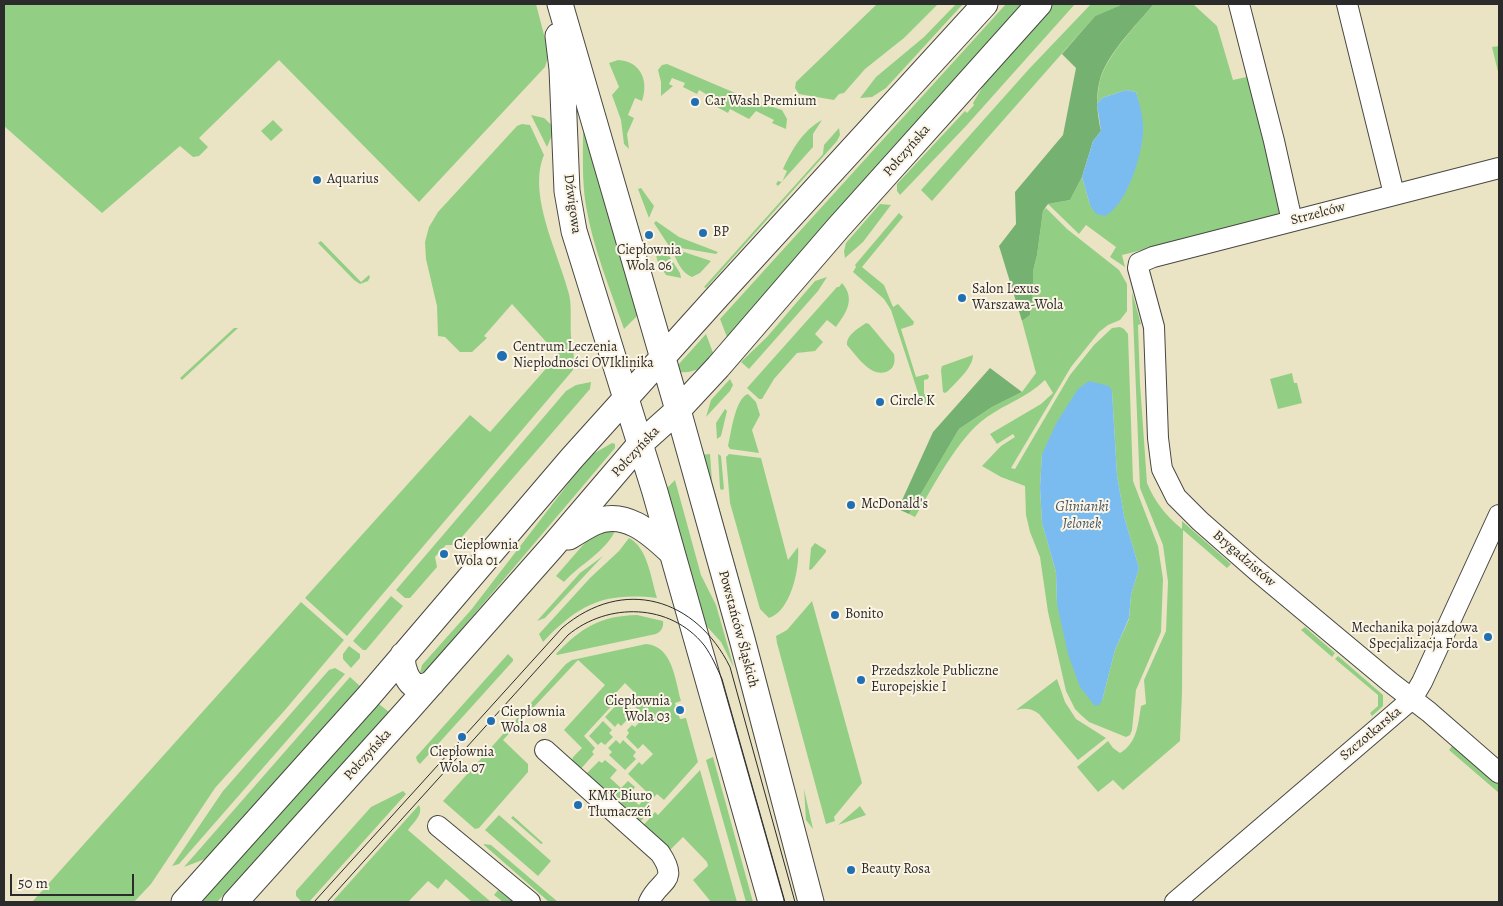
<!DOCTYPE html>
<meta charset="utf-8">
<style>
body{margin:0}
#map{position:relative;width:1503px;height:906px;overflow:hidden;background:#ebe4c4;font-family:Alegreya,serif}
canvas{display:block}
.frame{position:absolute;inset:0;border:5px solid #2b2b2b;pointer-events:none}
.scale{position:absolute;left:10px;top:874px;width:124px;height:22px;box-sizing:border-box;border:2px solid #2b2b2b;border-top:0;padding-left:6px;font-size:15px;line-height:18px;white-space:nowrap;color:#2b2b2b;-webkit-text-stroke:4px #fcf5e5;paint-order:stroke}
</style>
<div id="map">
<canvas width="1503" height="906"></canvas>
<div class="frame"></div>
<div class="scale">50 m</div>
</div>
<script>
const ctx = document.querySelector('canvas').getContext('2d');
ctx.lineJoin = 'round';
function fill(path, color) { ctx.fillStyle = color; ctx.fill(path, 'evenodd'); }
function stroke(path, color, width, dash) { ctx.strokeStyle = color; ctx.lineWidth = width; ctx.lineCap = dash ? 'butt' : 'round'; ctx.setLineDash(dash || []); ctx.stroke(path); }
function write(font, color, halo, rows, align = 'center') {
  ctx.font = font + ' Alegreya,serif'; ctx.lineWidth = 4; ctx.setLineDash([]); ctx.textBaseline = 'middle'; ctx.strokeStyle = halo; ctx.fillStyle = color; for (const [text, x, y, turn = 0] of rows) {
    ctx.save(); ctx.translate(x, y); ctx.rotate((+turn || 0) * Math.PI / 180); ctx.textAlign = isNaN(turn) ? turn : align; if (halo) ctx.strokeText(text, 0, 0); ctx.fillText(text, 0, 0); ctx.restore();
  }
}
const green = new Path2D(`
 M4,4H536L549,54L545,67L419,202L279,60L199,138L208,147L199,156L193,157L180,146L102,213L4,126Z
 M877,4H938L904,38L865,69L844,93L839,94L834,100L799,94L795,88L796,82Z
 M956,4H963L886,88L872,97L860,98L876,77L924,37Z
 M1006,4H1026L729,342L720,319Z
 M1052,4H1075L966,126L900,195L897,191V184L965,111L967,113L974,105L973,103L995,66Z
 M1091,4H1123L1095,16L932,201L921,190L1029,69Z
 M1154,4H1193L1217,26L1233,80L1251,76L1281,209L1278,214L1248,224L1122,255L1125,267L1110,257L1116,247L1086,225L1079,234L1048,204L1070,200L1082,177L1090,205L1128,187C1141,150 1147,132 1136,92L1126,90L1102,98L1097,104C1098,96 1098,85 1101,77C1109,53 1138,23 1154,4Z
 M1499,46V76L1492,47Z
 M618,60C641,61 649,81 642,101L635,98L628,115L634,118L627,134L629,149L624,144L621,120L612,95L619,87L609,63Z
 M667,64L754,101L782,110L787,119L786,129L772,123L774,120L756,111L749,119L730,109L728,113L704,100L706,94L699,90L697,94L683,87L685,83L672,78L669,84L673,86L661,96V82L658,70L662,65Z
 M531,115L544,118L555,128L547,147Z
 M273,120L283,130L271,141L261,131Z
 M822,120L813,134V147L778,186L776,184L778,181L782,182L787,171L783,169C791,151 803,130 822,120Z
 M522,124L530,125L544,155C527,195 559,254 569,294C572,307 570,322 571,336C572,348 576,359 573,370L347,636L305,598L470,415L490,432L558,355L512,304L484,336L487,338L472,352H460L445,337L438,336L437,306L426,259L425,242L429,227L438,212L517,126Z
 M839,128L840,135L837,141L706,288L704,287L823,154L824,145Z
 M586,132L638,315L624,329C610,289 593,248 586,206C582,182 583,157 583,133Z
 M641,188L654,206L649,218L638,189Z
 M880,204L891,205L863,242L845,258L844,251L846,243Z
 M1046,208L1067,229L1119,270L1127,284V311L1120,320L1108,325L1099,332L1071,367L1011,468L1015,469L1070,375L1094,345L1112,328L1120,327L1124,329L1128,334L1133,481L1158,546L1163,579L1161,632L1136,690L1132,730L1130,735L1126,737L1089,722L1081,715L1075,709L1066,691L1048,612L1040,557L1030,532L1026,515L1025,486L1001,477L982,466L1001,446L1015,437L1013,434L997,444L990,434L1041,404L1053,393L1045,380C1026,398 1007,403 987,417C957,438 934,486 915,517L909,514L959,429L992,407L1022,392L1036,373L1022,321L1030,315L1033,294V271L1037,255L1043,211ZM1112,391L1117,475L1124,516L1139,568L1131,595L1129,619L1115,650L1102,701L1057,604L1056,572L1042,523L1040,487L1042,454Z
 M899,213L903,217L862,267L884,285L893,307L898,304L914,322L913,325L901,329L916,377L927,374L929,376L928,379L924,380V394L931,395V398L928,403L922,405L891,310L884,299L853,272L856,267L855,265Z
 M656,221L679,237L718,252L716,254L669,246L654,223Z
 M321,241L361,282L369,275L370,277L368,281L360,284L354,280L318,243Z
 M655,251H666L680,273L681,278L666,275L658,263Z
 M672,251L684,252L711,261L700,273L692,277C681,273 677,260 672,251Z
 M827,277L818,291L749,369L741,362L767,337L815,281Z
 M842,283C856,299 846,313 836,327L827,320L815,334L823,342L815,351L797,353L774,379L762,399H759L747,388L837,287H839Z
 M1132,292L1141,324L1138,325L1140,384L1147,483C1155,502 1166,516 1182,529V521L1231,564L1227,568L1183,530L1182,693L1180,741L1123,790L1113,780L1098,792L1077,767L1108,741L1113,748L1120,753C1137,743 1138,725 1141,706L1146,704L1144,680L1166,631L1168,582L1163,545L1140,488Z
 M866,323L869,324L894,354C895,360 895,365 891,369C874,383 856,355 847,345C846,335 859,328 866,323Z
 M234,328H238L182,380L180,378Z
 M706,334L715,358C705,366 693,374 680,372L678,365Z
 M973,355C973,368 956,382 948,391L945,393L943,392L941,370L942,366Z
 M1292,373L1294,383H1297L1302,403L1278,409L1270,379Z
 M730,379L733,385L730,391L706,417L711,400Z
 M591,382L590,389L455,545H446L435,557L437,567L410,598H405L396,590L566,391L576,385Z
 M748,394L756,402L760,415L752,430L759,453L730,449L728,446C731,434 735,398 748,394Z
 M725,409L727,411L721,436L717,439L716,423Z
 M612,443L615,444V448L422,676L420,673L422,665L471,610L571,480L593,454Z
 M710,454L712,481L748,612L744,608L700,455Z
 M718,454L721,456L724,489L721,490L720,488Z
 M729,454L761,458L788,560L798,547C800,568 791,611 769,618L760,609L730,503L726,457Z
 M675,480L701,575L716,605L734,668L721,642L700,619L664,491Z
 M616,529C606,552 580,564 564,582L556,576L596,530Z
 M629,538C648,548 651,579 657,598C604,592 579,604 543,642L539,634L590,578L619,551Z
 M815,543L826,550V552L812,569L809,570L811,548Z
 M603,556L545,618L537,621L580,573Z
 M391,596L403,606L366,650H363L353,641Z
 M812,601L862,783L834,817L835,821L826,824L777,643L776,636L787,630Z
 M301,602L344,640L285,710L215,788L151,884L134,902H32Z
 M637,615L663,621C664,627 661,632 656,634L557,655L556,654C581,628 599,616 637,615Z
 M1305,627L1335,653L1332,657L1301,630Z
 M646,644C673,646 675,680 681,701L675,703L680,719L686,718L698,762L664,800L657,794L653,798L628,774L639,762L642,765L653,754L643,744L638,749L626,737L629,733L627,730L632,725L635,727L645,716L628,700L635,693L625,683L615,694L619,698L584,736L595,748L592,752L594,754L579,771L572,761L573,757L582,748L564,730L605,685L578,660L503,740L528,764V772L479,828L475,829L443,801L566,664L572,660Z
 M349,646L360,654V658L351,668L343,659V654Z
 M508,654L513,659V661L420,764L417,761L416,757Z
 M1338,656L1383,695V706L1372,716L1370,713L1378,706V695L1335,659Z
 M335,668L345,674L179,864L172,866L223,791L329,670Z
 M350,677L360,686L209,855L205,859L184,867Z
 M1057,679L1065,702L1076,719L1106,738L1078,760L1039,714C1031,708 1026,708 1016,710Z
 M621,700L631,709L624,716L627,720L621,726L618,723L615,727L605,717Z
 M379,704L389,712L217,902H200Z
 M603,721L612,730L609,733L613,737L605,745L601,742L598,745L589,736Z
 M616,740L620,744L623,740L636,752L633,756L636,759L625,770L609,755L612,752L608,748Z
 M1453,745L1499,785V793L1449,750Z
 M713,757L753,902H746L706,760Z
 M605,760L617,770L610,778L621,788L628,781L635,787L629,796L639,805L646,797L650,801L647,805L652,809L638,824L584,776L599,761L602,763Z
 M700,770L737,902H711L693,880L708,866L707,862L683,837L669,851L642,827L655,812L658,815Z
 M804,789L813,829L806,820Z
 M403,791L406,794L309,902H300L301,901L296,896V891L371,807Z
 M419,805C424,814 413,823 408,830L491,902H472L446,879L438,889L428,881L408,902H332Z
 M860,806L866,815L838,825Z
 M499,815L551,861L538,876L485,830Z
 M513,816L543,843L541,844L511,818Z
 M484,844L491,845L558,902H549L484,845Z
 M498,890L513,902H503L494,895Z`);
const forest = new Path2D(`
 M1123,4H1154C1137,24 1110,51 1101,76C1095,94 1097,113 1101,131L1093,141L1082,177L1070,200L1048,204L1043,211L1037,255L1033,271V294L1030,315L1022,321L999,246L1016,224L1015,192L1063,135L1076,68L1062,54L1095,16Z
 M990,368L1022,392L992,407L959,429L909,514L898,509L933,432Z`);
const water = new Path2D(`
 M1126,90L1136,92C1140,105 1144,120 1143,134C1141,157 1127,205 1105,216L1096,214L1090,205L1082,177L1093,141L1101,131L1097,104L1102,98Z
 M1089,381L1109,386L1112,391L1117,475L1124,516L1139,568L1131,595L1129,618L1115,650L1102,701L1099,705L1095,706L1080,687L1068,654L1057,604L1056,572L1042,523L1040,487L1042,454L1057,422L1078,389Z`);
const minor = new Path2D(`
 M1239,4L1274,141L1292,221
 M1347,4L1394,194
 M1499,168L1153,257L1139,263L1138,268L1154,327L1158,438L1161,462L1162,469L1176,497L1200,521L1257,571L1390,682L1429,712L1499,773
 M545,750L660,853C680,883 659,879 649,902
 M438,826L530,902
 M1175,902L1412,699L1422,682L1499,515`);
const major = new Path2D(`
 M560,4L678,410L742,639L811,902
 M558,36L562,69L567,191L574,231L655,492L771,902
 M569,537C577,532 585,527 593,523C624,508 651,533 672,553
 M403,655C401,665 407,686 420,687C424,687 428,685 432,683
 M184,902L367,698L572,458L717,297L985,4
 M235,902L407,711L552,547L640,444L678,410L718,367L838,228L1039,4`);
const tram = new Path2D(`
 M314,902L562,628C623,576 696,598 730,667L795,902
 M327,902L568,635C608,602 670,603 704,645C712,656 717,668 722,679L785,902`);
const markers = [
 [695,102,5,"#1f6fb2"],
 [317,180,5,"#1f6fb2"],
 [703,233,5,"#1f6fb2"],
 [649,235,5,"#1f6fb2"],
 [962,298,5,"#1f6fb2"],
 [502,356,6,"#1f6fb2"],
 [880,402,5,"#1f6fb2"],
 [851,505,5,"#1f6fb2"],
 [444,554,5,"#1f6fb2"],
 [835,615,5,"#1f6fb2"],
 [1488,637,5,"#1f6fb2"],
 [861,680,5,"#1f6fb2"],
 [680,710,5,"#1f6fb2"],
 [491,721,5,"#1f6fb2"],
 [462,737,5,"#1f6fb2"],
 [578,805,5,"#1f6fb2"],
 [851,870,5,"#1f6fb2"]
];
const poiNames = [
 ["Car Wash Premium",705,102],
 ["Aquarius",327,180],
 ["BP",713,233],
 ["Ciepłownia",649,251,"center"],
 ["Wola 06",649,267,"center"],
 ["Salon Lexus",972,290],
 ["Warszawa-Wola",972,306],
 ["Centrum Leczenia",513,348],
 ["Niepłodności OVIklinika",513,364],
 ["Circle K",890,402],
 ["McDonald's",861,505],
 ["Ciepłownia",454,546],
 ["Wola 01",454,562],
 ["Bonito",845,615],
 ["Mechanika pojazdowa",1478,629,"right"],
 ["Specjalizacja Forda",1478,645,"right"],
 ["Przedszkole Publiczne",871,672],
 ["Europejskie I",871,688],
 ["Ciepłownia",670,702,"right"],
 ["Wola 03",670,718,"right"],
 ["Ciepłownia",501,713],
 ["Wola 08",501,729],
 ["Ciepłownia",462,753,"center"],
 ["Wola 07",462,769,"center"],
 ["KMK Biuro",588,797],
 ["Tłumaczeń",588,813],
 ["Beauty Rosa",861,870]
];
const streetNames = [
 ["Połczyńska",907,151,-49],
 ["Dźwigowa",572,204,82],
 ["Strzelców",1318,214,-15],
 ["Połczyńska",636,452,-47],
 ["Brygadzistów",1244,559,41],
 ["Powstańców Śląskich",738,629,75],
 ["Szczotkarska",1371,734,-40],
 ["Połczyńska",368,755,-48]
];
const waterNames = [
 ["Glinianki",1082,507],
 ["Jelonek",1082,524]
];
fill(green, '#92cf84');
fill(forest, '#75b272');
fill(water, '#7bbcf0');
stroke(minor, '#484742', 22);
stroke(major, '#484742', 27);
stroke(minor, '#fff', 20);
stroke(major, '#fff', 25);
stroke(tram, '#2b2b2b', 1);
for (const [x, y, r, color] of markers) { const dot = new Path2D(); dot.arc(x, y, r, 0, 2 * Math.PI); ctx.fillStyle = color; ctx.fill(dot); stroke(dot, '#fcf5e5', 2); }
write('14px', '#2b2b2b', '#fcf5e5', poiNames, 'left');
write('14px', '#2b2b2b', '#fcf5e5', streetNames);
write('italic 15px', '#435666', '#fcf5e5', waterNames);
</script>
